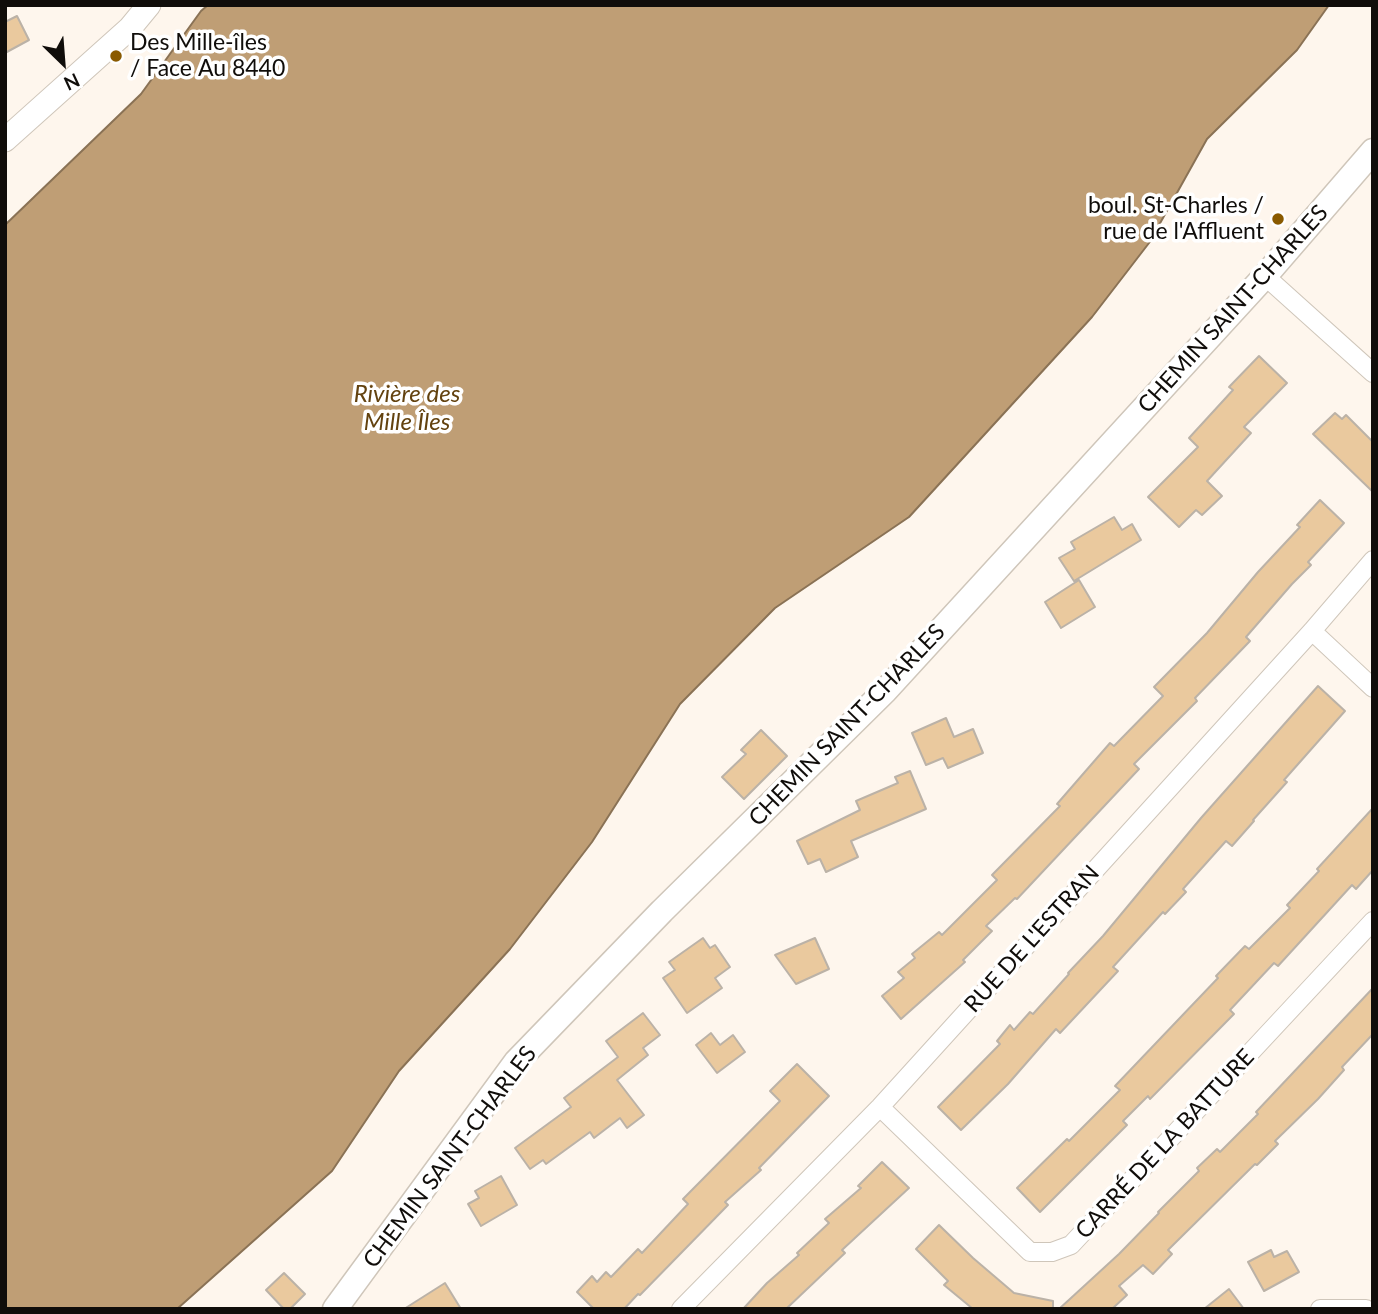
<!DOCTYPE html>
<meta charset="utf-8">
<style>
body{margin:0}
#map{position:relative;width:1378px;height:1314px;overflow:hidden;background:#fef6ed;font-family:Lato,sans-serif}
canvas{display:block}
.frame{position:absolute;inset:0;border:7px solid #100d0a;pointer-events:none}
.north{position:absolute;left:28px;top:28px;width:70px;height:70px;-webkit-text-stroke:5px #fff;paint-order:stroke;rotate:155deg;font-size:19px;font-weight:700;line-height:28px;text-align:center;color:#100d0a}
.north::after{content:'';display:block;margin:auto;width:24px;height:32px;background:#100d0a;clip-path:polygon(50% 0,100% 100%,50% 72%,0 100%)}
</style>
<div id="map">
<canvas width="1378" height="1314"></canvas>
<div class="frame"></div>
<div class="north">N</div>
</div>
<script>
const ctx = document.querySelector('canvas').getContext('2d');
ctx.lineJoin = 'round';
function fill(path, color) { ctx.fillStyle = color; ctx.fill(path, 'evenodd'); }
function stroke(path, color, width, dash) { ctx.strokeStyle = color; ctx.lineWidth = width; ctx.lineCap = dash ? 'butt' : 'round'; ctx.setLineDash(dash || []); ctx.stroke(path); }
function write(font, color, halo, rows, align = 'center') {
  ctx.font = font + ' Lato,sans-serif'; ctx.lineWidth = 7; ctx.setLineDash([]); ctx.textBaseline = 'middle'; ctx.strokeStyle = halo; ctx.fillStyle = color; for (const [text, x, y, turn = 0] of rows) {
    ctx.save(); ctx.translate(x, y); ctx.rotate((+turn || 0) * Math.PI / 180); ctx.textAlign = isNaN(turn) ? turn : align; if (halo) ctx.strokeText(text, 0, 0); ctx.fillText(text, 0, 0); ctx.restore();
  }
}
const water = new Path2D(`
 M208,5H1329L1297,50L1207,139L1149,243L1092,317L909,517L775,608L680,704L592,842L510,949L399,1071L332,1171L177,1309H5V225L141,94L201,11Z`);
const building = new Path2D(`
 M17,16L29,40L5,53V22Z
 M1259,356L1287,383L1244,427L1251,433L1207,481L1222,496L1202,515L1196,510L1179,527L1148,497L1198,447L1189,438L1233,390L1229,387Z
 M1335,413L1342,419L1346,415L1373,442V492L1313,434Z
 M1320,500L1344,523L1308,562L1311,565L1292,584L1246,637L1250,641L1195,698L1197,701L1134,764L1139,769L1017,899L1015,898L986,926L992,931L963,960L965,962L901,1019L882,996L904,978L898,972L915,958L912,954L939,932L942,935L997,880L992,875L1060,806L1057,804L1110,743L1114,746L1163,696L1154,687L1207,633L1258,572L1300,527L1297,525Z
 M1114,517L1122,530L1132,524L1141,540L1074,581L1059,558L1075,549L1071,542Z
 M1079,580L1095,607L1061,628L1045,602Z
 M1318,686L1345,711L1284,780L1287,782L1253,820L1254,821L1232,846L1226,841L1183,889L1186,892L1165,914L1163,912L1113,967L1118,971L1060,1033L1056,1029L1008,1084L961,1130L938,1107L1000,1044L997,1041L1010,1025L1014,1030L1030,1012L1033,1014L1069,974L1068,973L1103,936L1201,818Z
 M946,718L954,737L973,729L983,753L948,768L943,758L926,765L912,733Z
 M761,730L787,756L744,799L722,777L746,754L741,750Z
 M910,771L926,809L851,841L858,857L826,872L820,859L808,864L797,841L860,810L856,801L898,783L895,777Z
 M1373,808V870L1356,889L1352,885L1278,966L1274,963L1230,1010L1234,1014L1150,1099L1148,1096L1123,1121L1127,1125L1040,1212L1017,1188L1067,1139L1069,1141L1120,1090L1115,1086L1218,978L1216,976L1245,946L1249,949L1290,908L1287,905L1319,871L1317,869Z
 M703,938L710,948L715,945L730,967L715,978L722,988L687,1013L663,978L675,970L669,962Z
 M815,938L829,969L796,984L775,955Z
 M1373,988V1034L1342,1067L1344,1070L1318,1099L1275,1141L1278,1144L1257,1165L1255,1164L1168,1250L1172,1254L1153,1274L1143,1265L1119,1286L1127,1295L1112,1309H1059L1119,1254L1159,1213L1158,1212L1199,1171L1197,1168L1217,1149L1220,1152L1258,1114L1256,1112Z
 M643,1013L660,1035L643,1048L648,1055L617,1080L644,1115L627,1128L620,1118L594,1138L590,1132L546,1164L543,1160L530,1169L515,1148L571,1107L564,1098L618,1057L606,1041Z
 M711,1033L720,1045L733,1035L745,1052L717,1073L696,1045Z
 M797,1064L829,1096L759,1168L761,1170L725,1202L728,1205L640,1295L638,1294L624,1309H594L577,1292L592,1276L597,1282L606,1272L611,1277L638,1249L642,1253L688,1204L683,1199L780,1101L770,1091Z
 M882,1162L909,1188L842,1250L845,1253L786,1309H743L767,1283L799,1255L797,1253L829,1223L825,1219L861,1188L858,1186Z
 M501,1176L517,1205L481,1226L468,1204L479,1198L475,1191Z
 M939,1225L973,1258L1014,1293L1053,1301V1309H973L944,1285L948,1281L916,1249Z
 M1271,1250L1274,1257L1287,1251L1299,1272L1264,1291L1248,1262Z
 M284,1273L305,1294L290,1309H284L266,1290Z
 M445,1283L461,1309H404Z
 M1229,1289L1244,1309H1204Z`);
const minor = new Path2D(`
 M1265,276L1373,373
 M1312,631L1373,688
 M880,1107L1030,1252H1052L1071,1245L1373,921
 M681,1309L880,1107L1312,631L1373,560
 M1320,1309H1366`);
const tertiary = new Path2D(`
 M5,140L130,28L149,5`);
const secondary = new Path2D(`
 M335,1309L516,1062L662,911L885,691L1265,276L1373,151`);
const markers = [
 [116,56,7,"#8a5a00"],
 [1278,219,7,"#8a5a00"]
];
const poiNames = [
 ["Des Mille-îles",130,43],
 ["/ Face Au 8440",130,69],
 ["boul. St-Charles /",1264,206,"right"],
 ["rue de l'Affluent",1264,232,"right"]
];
const streetNames = [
 ["CHEMIN SAINT-CHARLES",1233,309,-48],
 ["CHEMIN SAINT-CHARLES",847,725,-46],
 ["RUE DE L'ESTRAN",1032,939,-48],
 ["CARRÉ DE LA BATTURE",1165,1144,-47],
 ["CHEMIN SAINT-CHARLES",450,1157,-53]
];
const waterNames = [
 ["Rivière des",407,394],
 ["Mille Îles",407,422]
];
fill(water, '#bf9e75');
stroke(water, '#8a7255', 2);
fill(building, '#eac99e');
stroke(building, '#bbb2a7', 2);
stroke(minor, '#cfc6ba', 20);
stroke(tertiary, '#cfc6ba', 25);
stroke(secondary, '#cfc6ba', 27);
stroke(minor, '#fff', 18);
stroke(tertiary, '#fff', 23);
stroke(secondary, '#fff', 24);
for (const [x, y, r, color] of markers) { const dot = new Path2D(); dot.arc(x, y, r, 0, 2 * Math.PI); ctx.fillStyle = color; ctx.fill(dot); stroke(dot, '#fff', 2.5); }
write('23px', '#100d0a', '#fff', poiNames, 'left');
write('23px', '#100d0a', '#fff', streetNames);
write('italic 24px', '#63420f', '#fff', waterNames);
</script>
